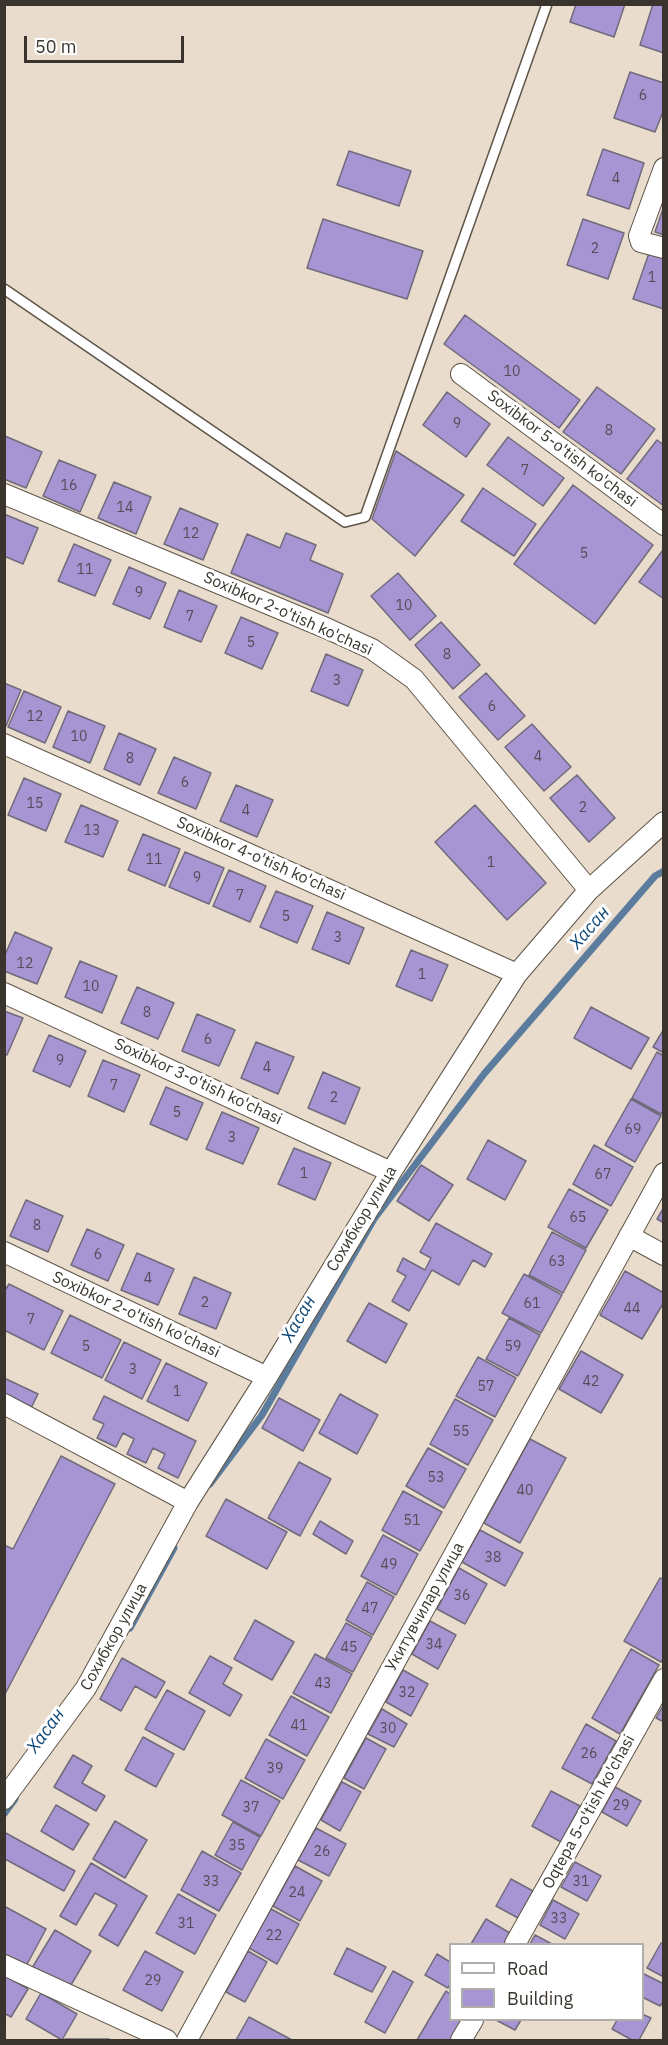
<!DOCTYPE html>
<meta charset="utf-8">
<style>
body{margin:0}
#map{position:relative;width:668px;height:2045px;overflow:hidden;background:#e9dccd;font-family:"IBM Plex Sans",sans-serif}
canvas{display:block}
.frame{position:absolute;inset:0;border:6px solid #39352e;pointer-events:none}
.legend{position:absolute;left:449px;top:1943px;width:195px;height:78px;box-sizing:border-box;background:#fff;border:2px solid #b0aeab;margin:0;padding:8px 10px;list-style:none;font-size:18px;color:#39352e}
.legend li{display:flex;align-items:center;gap:12px;height:30px}
.legend b{width:30px;border:2px solid #b0aeab}
.scale{position:absolute;left:24px;top:36px;width:160px;height:27px;box-sizing:border-box;border:3px solid #39352e;border-top:0;padding-left:8px;font-size:18px;line-height:21px;white-space:nowrap;color:#39352e;-webkit-text-stroke:4px #fff;paint-order:stroke}
</style>
<div id="map">
<canvas width="668" height="2045"></canvas>
<div class="frame"></div>
<ul class="legend">
<li><b style="height:8px;background:#fff"></b>Road</li>
<li><b style="height:16px;background:#a694d3"></b>Building</li>
</ul>
<div class="scale">50 m</div>
</div>
<script>
const ctx = document.querySelector('canvas').getContext('2d');
ctx.lineJoin = 'round';
function stroke(path, color, width, dash) { ctx.strokeStyle = color; ctx.lineWidth = width; ctx.lineCap = dash ? 'butt' : 'round'; ctx.setLineDash(dash || []); ctx.stroke(path); }
function fill(path, color) { ctx.fillStyle = color; ctx.fill(path, 'evenodd'); }
function write(font, color, halo, rows, align = 'center') {
  ctx.font = font + ' "IBM Plex Sans",sans-serif'; ctx.lineWidth = 6; ctx.setLineDash([]); ctx.textBaseline = 'middle'; ctx.strokeStyle = halo; ctx.fillStyle = color; for (const [text, x, y, turn = 0] of rows) {
    ctx.save(); ctx.translate(x, y); ctx.rotate((+turn || 0) * Math.PI / 180); ctx.textAlign = isNaN(turn) ? turn : align; if (halo) ctx.strokeText(text, 0, 0); ctx.fillText(text, 0, 0); ctx.restore();
  }
}
const stream = new Path2D(`
 M210,1484L262,1415L374,1219L484,1074L655,876L664,871
 M130,1628L174,1548
 M4,1814L15,1799`);
const building = new Path2D(`
 M576,4H625L614,37L570,22Z
 M653,4H664V53L640,45Z
 M630,72L664,83V109L655,132L614,118Z
 M603,149L644,163L629,209L587,195Z
 M349,151L411,171L399,206L337,185Z
 M664,206V235L655,232Z
 M323,219L423,251L407,299L307,268Z
 M583,219L624,233L608,279L567,265Z
 M649,253L664,258V309L633,299Z
 M465,315L580,400L559,428L444,344Z
 M597,387L655,429L621,474L563,432Z
 M447,392L490,424L466,457L423,425Z
 M5,436L42,452L26,488L4,479Z
 M508,437L564,478L543,506L487,465Z
 M657,440L664,445V506L627,479Z
 M396,451L464,495L415,556L372,519Z
 M59,460L96,475L80,512L43,496Z
 M114,482L151,497L136,534L98,518Z
 M573,485L653,545L595,624L514,564Z
 M483,488L536,524L514,556L461,521Z
 M180,508L218,524L203,560L164,544Z
 M4,514L38,528L23,564L4,556Z
 M286,533L316,545L310,560L343,574L328,613L231,573L247,534L280,548Z
 M74,544L111,560L95,596L58,581Z
 M663,550L664,551V599L639,582Z
 M129,567L166,583L150,619L113,604Z
 M398,573L436,616L410,640L371,596Z
 M179,590L217,606L201,642L164,627Z
 M241,617L278,633L262,669L225,653Z
 M441,622L480,665L453,689L415,645Z
 M326,654L363,670L348,706L311,691Z
 M486,673L525,716L498,740L459,697Z
 M4,683L21,690L6,726H4Z
 M24,691L61,707L45,743L8,727Z
 M68,711L105,726L90,763L53,747Z
 M532,724L571,767L544,791L505,747Z
 M119,733L156,749L140,785L104,769Z
 M174,757L211,773L196,809L158,793Z
 M577,775L615,818L589,842L550,798Z
 M24,778L61,794L46,831L8,815Z
 M236,785L273,800L257,837L220,821Z
 M81,805L118,821L103,857L65,842Z
 M475,805L546,883L507,920L435,842Z
 M143,834L180,849L165,886L128,870Z
 M185,852L224,868L209,904L169,887Z
 M229,870L266,886L250,922L213,906Z
 M276,891L313,906L297,943L260,927Z
 M327,912L364,928L349,964L312,949Z
 M15,932L52,948L37,984L4,971V957Z
 M411,950L448,965L432,1001L396,986Z
 M80,961L117,976L102,1013L65,997Z
 M137,987L174,1003L158,1039L121,1023Z
 M591,1007L649,1038L631,1069L574,1038Z
 M4,1011L23,1018L7,1055L4,1054Z
 M197,1014L235,1030L219,1066L182,1051Z
 M664,1029V1053L653,1047Z
 M49,1035L86,1051L70,1087L33,1071Z
 M256,1042L294,1057L278,1094L241,1078Z
 M657,1052L664,1056V1110L661,1114L632,1098Z
 M103,1060L140,1075L124,1112L88,1096Z
 M323,1072L360,1088L345,1124L308,1108Z
 M166,1087L203,1103L187,1140L150,1124Z
 M631,1099L661,1116L635,1162L605,1145Z
 M222,1112L259,1128L243,1164L206,1149Z
 M488,1140L526,1161L505,1200L467,1179Z
 M594,1145L633,1167L611,1206L573,1184Z
 M294,1148L331,1163L315,1200L278,1184Z
 M421,1165L453,1185L429,1221L397,1201Z
 M569,1189L608,1210L586,1248L548,1227Z
 M26,1200L63,1216L48,1252L10,1236Z
 M664,1207V1223L657,1219Z
 M436,1223L492,1254L485,1267L473,1260L459,1285L432,1270L409,1311L392,1301L406,1276L397,1271L403,1258L425,1270L431,1258L420,1252Z
 M87,1229L124,1245L108,1281L71,1265Z
 M552,1232L586,1250L563,1293L529,1275Z
 M137,1253L174,1269L158,1305L121,1290Z
 M625,1271L664,1293V1302L642,1339L600,1315Z
 M524,1274L562,1295L541,1333L502,1313Z
 M194,1277L231,1293L216,1329L179,1314Z
 M9,1284L63,1311L44,1350L4,1330V1292Z
 M369,1303L407,1324L386,1363L347,1341Z
 M70,1315L121,1340L102,1378L51,1353Z
 M509,1318L540,1335L518,1376L486,1359Z
 M124,1342L161,1360L142,1399L105,1380Z
 M581,1351L623,1375L601,1413L559,1389Z
 M478,1357L516,1378L495,1417L456,1396Z
 M166,1363L207,1383L188,1421L147,1401Z
 M4,1378L38,1394L30,1410L4,1398Z
 M340,1394L378,1415L357,1454L319,1433Z
 M104,1396L196,1441L178,1478L158,1468L165,1454L153,1448L146,1463L127,1454L134,1439L123,1433L116,1447L97,1438L104,1424L93,1419Z
 M279,1398L320,1420L303,1451L262,1428Z
 M455,1399L493,1420L468,1465L430,1444Z
 M530,1439L566,1458L520,1543L484,1523Z
 M428,1448L466,1469L444,1508L406,1486Z
 M61,1456L115,1484L4,1696V1545L13,1549Z
 M299,1462L331,1479L300,1536L268,1518Z
 M403,1491L442,1512L420,1551L382,1530Z
 M226,1499L287,1532L267,1569L206,1536Z
 M320,1521L353,1541L346,1554L313,1534Z
 M480,1530L523,1553L505,1586L462,1562Z
 M383,1535L418,1554L396,1595L361,1576Z
 M459,1568L487,1584L465,1624L437,1609Z
 M660,1578L664,1579V1657L661,1662L624,1641Z
 M367,1582L394,1597L373,1635L346,1620Z
 M255,1620L294,1642L272,1680L234,1659Z
 M430,1621L456,1635L438,1669L412,1654Z
 M346,1623L372,1637L353,1672L326,1658Z
 M631,1649L659,1665L620,1734L592,1718Z
 M315,1654L352,1674L331,1713L293,1693Z
 M210,1656L232,1668L223,1684L242,1695L230,1716L189,1693Z
 M122,1658L165,1682L156,1698L135,1686L121,1711L100,1699Z
 M403,1670L428,1684L411,1716L386,1702Z
 M167,1690L205,1711L184,1750L145,1729Z
 M291,1696L329,1717L307,1756L269,1735Z
 M664,1704V1722L656,1718Z
 M382,1709L407,1724L394,1747L368,1734Z
 M586,1724L616,1741L592,1784L562,1768Z
 M143,1737L174,1754L156,1787L125,1770Z
 M366,1738L386,1749L364,1789L344,1778Z
 M266,1739L305,1760L283,1799L245,1778Z
 M73,1755L92,1766L82,1783L105,1796L96,1811L54,1787Z
 M241,1780L280,1801L261,1836L222,1815Z
 M342,1782L361,1792L340,1831L321,1820Z
 M615,1787L641,1801L627,1826L602,1812Z
 M551,1791L580,1806L561,1842L532,1826Z
 M56,1805L89,1824L73,1850L41,1831Z
 M115,1821L147,1840L125,1878L93,1859Z
 M233,1822L260,1837L242,1870L215,1855Z
 M316,1828L346,1844L329,1876L298,1860Z
 M4,1832L75,1871L64,1891L5,1859L4,1861Z
 M202,1851L241,1873L219,1911L181,1890Z
 M575,1862L601,1876L587,1901L561,1887Z
 M91,1863L147,1896L118,1946L99,1935L117,1905L95,1893L76,1925L60,1916Z
 M295,1866L322,1881L300,1921L273,1906Z
 M511,1879L533,1891L518,1918L496,1906Z
 M178,1894L216,1915L195,1954L156,1933Z
 M553,1900L579,1914L565,1939L540,1925Z
 M4,1906L46,1929L25,1968L4,1957Z
 M271,1909L299,1924L277,1964L249,1948Z
 M486,1919L510,1933L504,1944H471Z
 M55,1930L91,1951L68,1990L32,1968Z
 M535,1935L552,1944H530Z
 M661,1943L664,1945V1977L647,1968Z
 M347,1948L386,1967L372,1992L334,1974Z
 M145,1951L183,1972L162,2011L123,1990Z
 M248,1951L267,1962L245,2002L226,1992Z
 M437,1954L450,1962V1984L448,1988L425,1975Z
 M393,1971L413,1982L385,2033L365,2022Z
 M642,1973L664,1984V2001L660,2006L642,1997Z
 M4,1975L28,1989L11,2017L4,2013Z
 M446,1991L450,1994V2020H463L451,2040H417Z
 M41,1993L77,2014L62,2040L26,2019Z
 M642,2014L651,2018L639,2040H632L612,2029L617,2020H642Z
 M249,2017L292,2040H236Z
 M496,2020H521L515,2030Z
 M65,2039H109V2040H65Z`);
const lane = new Path2D(`
 M4,289L345,522L365,517L547,4`);
const street = new Path2D(`
 M664,168L639,236L641,242L664,248
 M461,374L664,525
 M4,494L326,628L372,649L414,679L589,890
 M4,744L517,974
 M4,993L391,1172
 M629,1236L664,1255
 M4,1252L267,1377
 M4,1404L188,1502
 M4,1799L86,1688L188,1502L267,1377L391,1172L517,974L589,890L664,822
 M515,1944L664,1679
 M4,1965L167,2040
 M187,2040L664,1173
 M461,2040L473,2020`);
const numberNames = [
 ["6",643,96],
 ["4",616,179],
 ["2",595,249],
 ["1",652,278],
 ["10",512,372],
 ["9",457,424],
 ["8",609,431],
 ["7",525,471],
 ["16",69,486],
 ["14",125,508],
 ["12",191,534],
 ["5",584,554],
 ["11",85,570],
 ["9",139,593],
 ["10",404,606],
 ["7",190,617],
 ["5",251,643],
 ["8",447,655],
 ["3",337,681],
 ["6",492,707],
 ["12",35,717],
 ["10",79,737],
 ["4",538,757],
 ["8",130,759],
 ["6",185,783],
 ["15",35,804],
 ["2",583,808],
 ["4",246,811],
 ["13",92,831],
 ["11",154,860],
 ["1",491,863],
 ["9",197,878],
 ["7",240,896],
 ["5",286,917],
 ["3",338,938],
 ["12",25,964],
 ["1",422,975],
 ["10",91,987],
 ["8",147,1013],
 ["6",208,1040],
 ["9",60,1061],
 ["4",267,1068],
 ["7",114,1086],
 ["2",334,1098],
 ["5",177,1113],
 ["69",633,1130],
 ["3",232,1138],
 ["1",304,1174],
 ["67",603,1175],
 ["65",578,1218],
 ["8",37,1226],
 ["6",98,1255],
 ["63",557,1262],
 ["4",148,1279],
 ["2",205,1303],
 ["61",532,1304],
 ["44",632,1309],
 ["7",31,1320],
 ["5",86,1347],
 ["59",513,1347],
 ["3",133,1370],
 ["42",591,1382],
 ["57",486,1387],
 ["1",177,1392],
 ["55",461,1432],
 ["53",436,1478],
 ["40",525,1491],
 ["51",412,1521],
 ["38",493,1558],
 ["49",389,1565],
 ["36",462,1596],
 ["47",370,1609],
 ["34",434,1645],
 ["45",349,1648],
 ["43",323,1684],
 ["32",407,1693],
 ["41",299,1726],
 ["30",388,1729],
 ["26",589,1754],
 ["39",275,1769],
 ["29",621,1806],
 ["37",251,1808],
 ["35",237,1846],
 ["26",322,1852],
 ["33",211,1882],
 ["31",581,1882],
 ["24",297,1893],
 ["33",559,1919],
 ["31",186,1924],
 ["22",274,1936],
 ["29",153,1981]
];
const streetNames = [
 ["Soxibkor 5-o'tish ko'chasi",562,449,37],
 ["Soxibkor 2-o'tish ko'chasi",288,614,24],
 ["Soxibkor 4-o'tish ko'chasi",261,859,24],
 ["Soxibkor 3-o'tish ko'chasi",198,1082,25],
 ["Сохибкор улица",362,1219,-59],
 ["Soxibkor 2-o'tish ko'chasi",136,1315,25],
 ["Укитувчилар улица",425,1607,-61],
 ["Сохибкор улица",114,1637,-61],
 ["Oqtepa 5-o'tish ko'chasi",589,1812,-61]
];
const waterNames = [
 ["Хасан",590,928,-49],
 ["Хасан",299,1319,-60],
 ["Хасан",46,1731,-54]
];
stroke(stream, '#5b7c9d', 7);
fill(building, '#a694d3');
stroke(building, '#6f6b7b', 1.5);
stroke(lane, '#5e5447', 12);
stroke(street, '#5e5447', 22);
stroke(lane, '#fff', 9);
stroke(street, '#fff', 20);
write('14px', '#544d57', null, numberNames);
write('16px', '#39352e', '#fff', streetNames);
write('italic 18px', '#0e4776', '#fff', waterNames);
</script>
